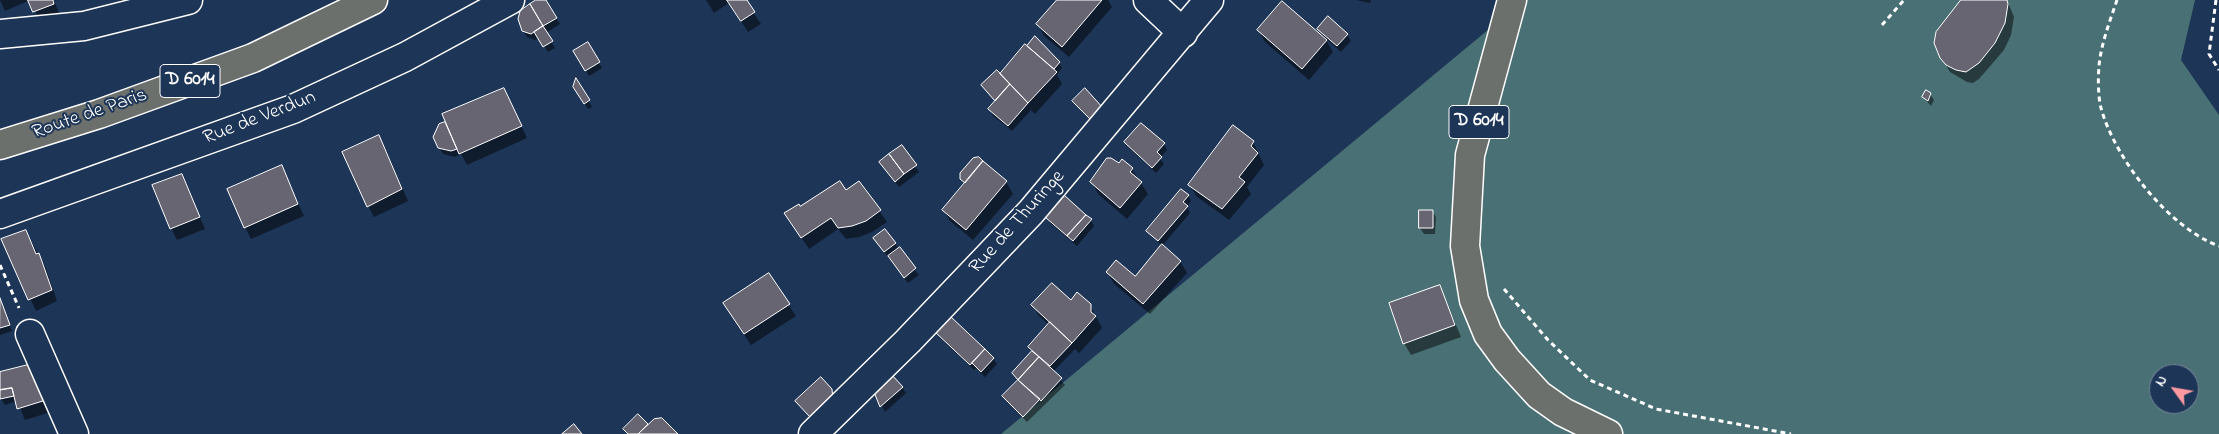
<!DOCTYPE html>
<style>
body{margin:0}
#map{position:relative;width:2219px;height:434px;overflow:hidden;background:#1d3557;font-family:"Indie Flower",sans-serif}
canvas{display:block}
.north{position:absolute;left:2149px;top:364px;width:50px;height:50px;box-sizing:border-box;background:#1d3557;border:1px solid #77869a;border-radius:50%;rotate:302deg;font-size:14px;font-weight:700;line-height:20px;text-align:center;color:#fff}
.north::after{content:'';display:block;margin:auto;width:18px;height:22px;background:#ff9aa2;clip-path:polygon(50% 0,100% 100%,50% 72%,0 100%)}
</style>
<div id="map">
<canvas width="2219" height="434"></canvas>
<div class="north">N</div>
</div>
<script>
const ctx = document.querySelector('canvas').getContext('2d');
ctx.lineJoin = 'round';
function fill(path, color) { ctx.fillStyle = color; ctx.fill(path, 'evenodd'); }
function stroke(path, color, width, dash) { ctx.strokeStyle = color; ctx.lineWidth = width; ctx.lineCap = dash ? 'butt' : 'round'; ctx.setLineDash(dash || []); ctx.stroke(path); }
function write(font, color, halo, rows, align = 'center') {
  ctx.font = font + ' "Indie Flower",sans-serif'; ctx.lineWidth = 4; ctx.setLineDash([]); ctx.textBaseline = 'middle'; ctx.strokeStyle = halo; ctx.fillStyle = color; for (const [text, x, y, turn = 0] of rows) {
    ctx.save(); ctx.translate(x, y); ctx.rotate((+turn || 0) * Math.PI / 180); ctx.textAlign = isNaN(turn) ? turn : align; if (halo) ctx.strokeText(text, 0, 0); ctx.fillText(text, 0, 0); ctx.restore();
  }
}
const green = new Path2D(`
 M1524,0H2195L2181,60L2219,115V434H1001ZM2159,374H2189V404H2159Z`);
const shadow = new Path2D(`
 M0,0H54L60,16L41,23L30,0L5,11Z
 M120,0H203L187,6L122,5Z
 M538,0H544L560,24L546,33L555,48L548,52L539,37L535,40L527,37L523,30Z
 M706,0H745L761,24L748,32L729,3L714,13Z
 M1059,0H1108L1112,7L1069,57L1044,36L1038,25Z
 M1356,0H1371L1370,3Z
 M1962,0H2007L2014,17L2011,35L2004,50L1979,79L1973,83L1967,82L1950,72L1943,60Z
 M1319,29L1347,35L1351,41L1341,52L1325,38L1333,52L1309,80L1265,42L1258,30L1324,38Z
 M587,44L602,68L589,76L575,52Z
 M1025,46L1059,62L1062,68L1057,75L1062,84L1035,114L1031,110L1012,131L993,116L990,110L996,102L983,85L1000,75Z
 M576,81L592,107L588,109L574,86Z
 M504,89L527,138L467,165L461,154L455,157L443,154L439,147L448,131Z
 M1930,94L1934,100L1931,106L1923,97Z
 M1074,101L1105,115L1096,126Z
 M1126,142L1164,144L1167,150L1160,158L1164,164L1156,173L1129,148Z
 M1253,142L1264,165L1247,187L1251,194L1229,220L1196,196L1190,185Z
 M901,147L919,172L899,187L884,168Z
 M385,148L408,201L374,217L368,206Z
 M979,159L1006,182L1013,194L973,240L950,221L943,210L965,184L962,178Z
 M281,167L304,216L251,239L245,227Z
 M1132,169L1148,194L1127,219L1098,194L1092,182Z
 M182,176L205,229L177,240L171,228Z
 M859,182L887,222L872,232L859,237L846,239L838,229L809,249L793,225L800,208L846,192Z
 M1188,195L1191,201L1187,207L1190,213L1162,246L1180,261L1187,273L1150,314L1114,284L1107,272L1135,278L1162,246L1148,231Z
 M1432,211L1436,217L1435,234H1424L1420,228L1421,212Z
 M1047,217L1091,220L1094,226L1077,246L1050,223Z
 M26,232L45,266L57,301L36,311L3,239Z
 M878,244H895L919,275L908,283Z
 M769,275L796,316L751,345L731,315Z
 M1440,287L1461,337L1411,355L1404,343Z
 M0,298L12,331L0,335Z
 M1071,302L1090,305L1102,328L1079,353L1075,349L1053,372L1065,385L1027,422L1003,397L1019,381L1013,373L1032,353L1029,347L1049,325L1039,316L1033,305Z
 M950,318L993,358L997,364L985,377L976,368L974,370L940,338L936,332Z
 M28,367L51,412L25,420L17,401L5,405L1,399L0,374Z
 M902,387L906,393L885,412L876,392Z`);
const building = new Path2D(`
 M28,0H53L54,4L33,12Z
 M536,0H546L557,18L543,26L530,4Z
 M727,0H747L755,12L741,21Z
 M1057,0H1102L1062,47L1036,24Z
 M1961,0H2007L2008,4L2005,23L1995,43L1979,63L1966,72L1956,70L1946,65L1940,58L1934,43L1936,32Z
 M1282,1L1327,40L1302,69L1257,30Z
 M530,4L543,26L531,34L522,31L518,19L520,11Z
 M1328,16L1348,34L1337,46L1317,29Z
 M543,26L553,41L543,47L534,32Z
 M1035,36L1060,62L1054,69L1027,46Z
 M588,42L600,62L585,71L573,51Z
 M1025,44L1057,72L1028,103L1000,74Z
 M997,70L1010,84L995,101L981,85Z
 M576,78L590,100L584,104L573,87Z
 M1010,84L1028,103L1008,126L988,109Z
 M504,88L522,126L459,154L442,114Z
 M1085,88L1103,108L1092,121L1072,101Z
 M1926,90L1931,93L1928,101L1922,97Z
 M445,122L457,149L451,151L438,148L433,137L439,124Z
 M1141,123L1165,143L1157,152L1162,157L1152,168L1124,142Z
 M1233,125L1254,141L1251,146L1258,153L1239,177L1245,182L1222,209L1188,185Z
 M379,135L402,189L367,207L342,152Z
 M902,145L917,165L904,174L889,154Z
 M889,154L904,174L895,182L879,162Z
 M979,157L983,161L965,183L960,179V173L973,158Z
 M1107,158H1111L1119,163L1122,159L1133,168L1130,172L1142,182L1120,208L1090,182Z
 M983,161L1007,181L966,230L942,210Z
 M282,165L298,204L244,228L227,189Z
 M182,174L200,217L170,229L152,185Z
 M840,181L846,190L859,181L881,210L866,221L852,226L838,228L831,218L801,238L784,213L799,204L800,206Z
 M1181,189L1189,195L1183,202L1188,206L1158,241L1146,231Z
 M1064,195L1086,215L1067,236L1045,217Z
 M1419,210H1433V228H1419Z
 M1086,215L1092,219L1073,241L1067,236Z
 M885,229L896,243L884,252L873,238Z
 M26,230L36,254L39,253L52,290L28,300L1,239Z
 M1162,244L1181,261L1143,304L1106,272L1116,260L1135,276Z
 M900,247L916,268L904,278L888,256Z
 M769,273L790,304L744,334L723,303Z
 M1052,283L1071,300L1077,292L1091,304V312L1096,316L1072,343L1031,305Z
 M1440,285L1455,325L1403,344L1389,303Z
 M0,298L10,325L0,328Z
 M950,316L985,349L970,365L935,332Z
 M1050,322L1072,343L1050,366L1028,347Z
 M985,349L994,358L981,372L972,363Z
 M1032,351L1039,357L1018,380L1012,373Z
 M1039,357L1062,378L1041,401L1018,380Z
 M28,365L46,400L17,409L12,388L0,390V372Z
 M892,375L903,387L880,407L874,392Z
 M821,377L832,389L833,400L815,417H810L795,401Z
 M1018,380L1040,399L1023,417L1002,396Z
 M12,388L14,396L0,399V390Z
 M638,414L648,424L638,434H628L623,429Z
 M662,418L678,434H638L654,419Z
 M574,424L582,434H562Z`);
const path = new Path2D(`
 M2117,0C2110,21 2101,44 2099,66C2098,78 2098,97 2101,108C2115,159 2169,228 2219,246
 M2216,0L2209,54L2219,70
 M1882,25L1904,0
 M0,265L19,308
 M1504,289L1548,340L1590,380L1656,409L1791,434`);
const street = new Path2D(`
 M1148,0L1183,33
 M0,34L84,26L188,0
 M0,214L293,109L405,57L510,0
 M30,334L74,434
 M813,434L908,341L1031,212L1209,0`);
const primary = new Path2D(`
 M1512,0L1470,155L1465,246L1474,300L1488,334L1507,360L1539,395L1563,412L1608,434
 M0,145L99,114L253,58L373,0`);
const shields = [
 [190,81,60],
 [1479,122,60]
];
const shieldNames = [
 ["D 6014",190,81],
 ["D 6014",1479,122]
];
const streetNames = [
 ["Route de Paris",90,115,-19],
 ["Rue de Verdun",260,119,-21],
 ["Rue de Thuringe",1018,223,-48]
];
fill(green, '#497074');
fill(shadow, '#0007');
fill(building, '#676572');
stroke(building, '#fff', 1);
stroke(street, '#fff', 31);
stroke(primary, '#fff', 31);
stroke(path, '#fff', 3, [5, 4]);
stroke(street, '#1d3557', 28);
stroke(primary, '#6b706d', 28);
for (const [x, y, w] of shields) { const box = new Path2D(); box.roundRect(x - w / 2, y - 16.5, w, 33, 4); ctx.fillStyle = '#1d3557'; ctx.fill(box); stroke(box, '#fff', 1); }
write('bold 19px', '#fff', null, shieldNames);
write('20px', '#fff', '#1d3557', streetNames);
</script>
